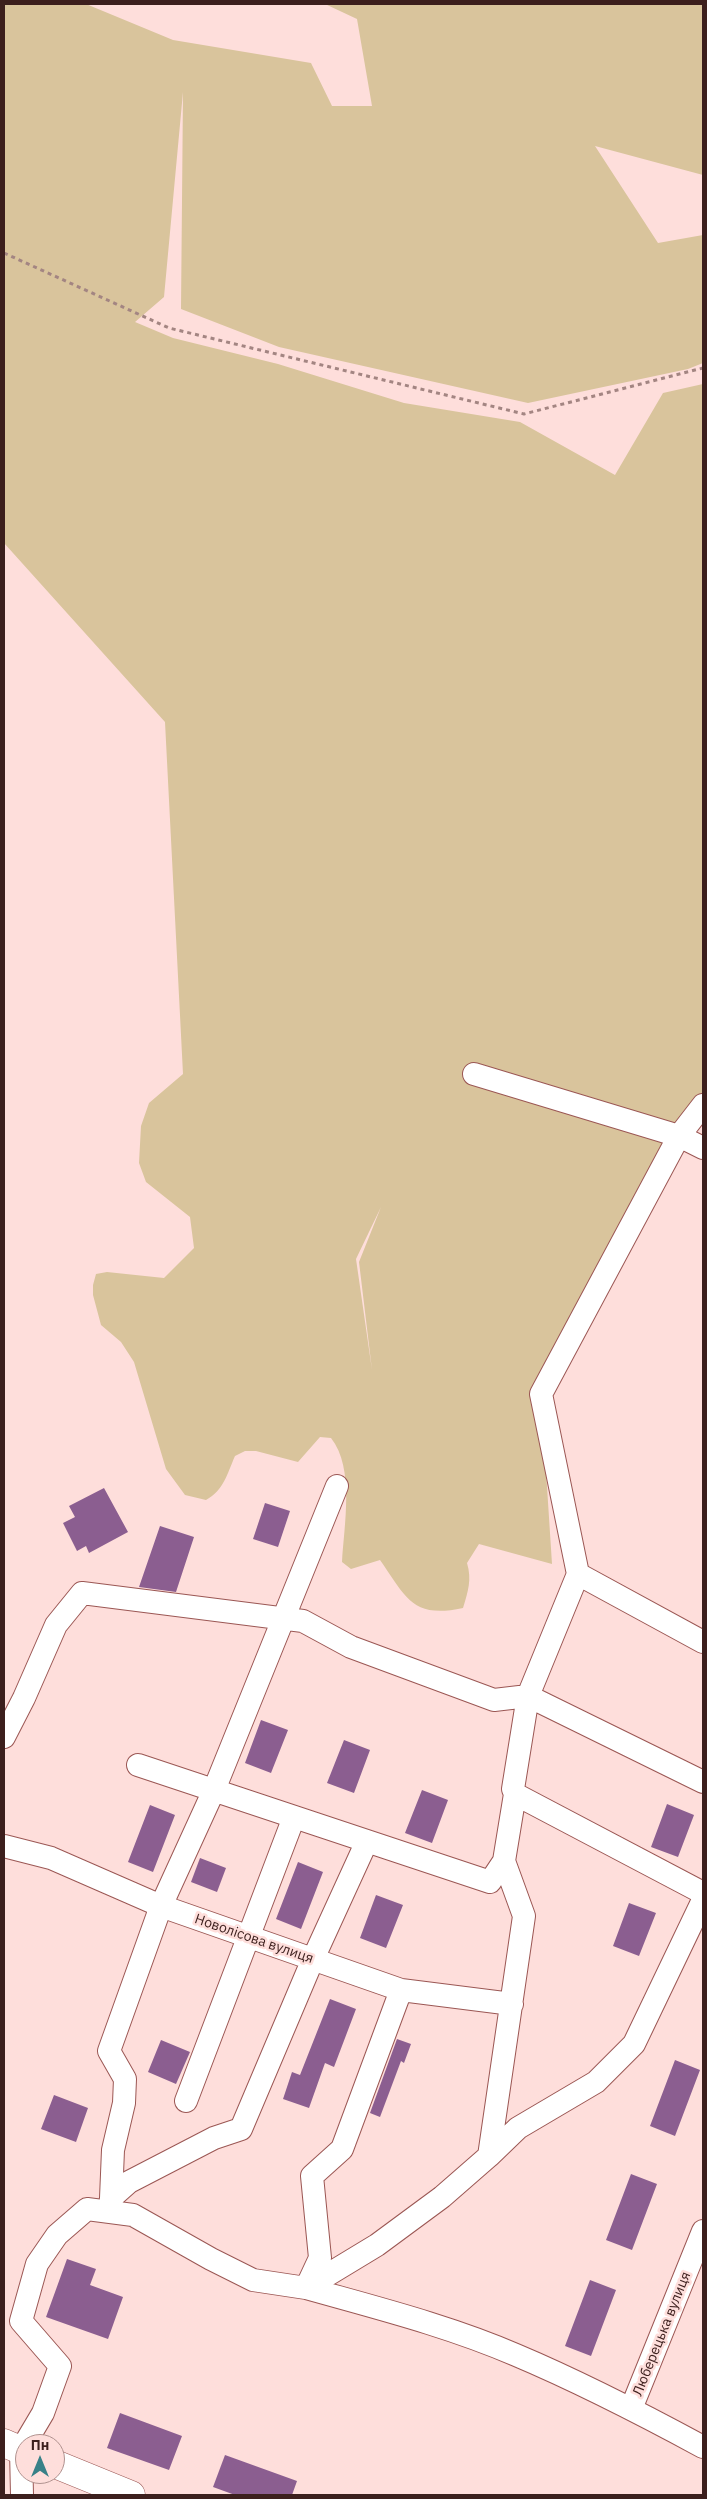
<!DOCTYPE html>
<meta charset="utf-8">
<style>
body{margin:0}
#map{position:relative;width:707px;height:2499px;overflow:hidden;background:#fededb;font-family:"IBM Plex Sans",sans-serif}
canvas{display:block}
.frame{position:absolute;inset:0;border:5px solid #3c1f1d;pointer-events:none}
.north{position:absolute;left:15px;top:2434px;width:50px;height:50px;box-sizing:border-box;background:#fededb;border:1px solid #b0928f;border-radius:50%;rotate:0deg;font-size:14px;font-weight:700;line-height:20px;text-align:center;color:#3c1f1d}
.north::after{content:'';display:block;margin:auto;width:18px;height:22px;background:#398188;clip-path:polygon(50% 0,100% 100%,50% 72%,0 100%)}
</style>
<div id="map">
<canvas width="707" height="2499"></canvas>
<div class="frame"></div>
<div class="north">Пн</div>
</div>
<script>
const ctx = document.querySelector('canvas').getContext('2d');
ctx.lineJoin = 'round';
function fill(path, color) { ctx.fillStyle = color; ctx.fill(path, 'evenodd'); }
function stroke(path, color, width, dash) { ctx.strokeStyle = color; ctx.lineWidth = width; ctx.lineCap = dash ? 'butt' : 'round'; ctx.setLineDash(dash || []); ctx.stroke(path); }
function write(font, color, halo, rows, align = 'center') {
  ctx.font = font + ' "IBM Plex Sans",sans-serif'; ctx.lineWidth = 5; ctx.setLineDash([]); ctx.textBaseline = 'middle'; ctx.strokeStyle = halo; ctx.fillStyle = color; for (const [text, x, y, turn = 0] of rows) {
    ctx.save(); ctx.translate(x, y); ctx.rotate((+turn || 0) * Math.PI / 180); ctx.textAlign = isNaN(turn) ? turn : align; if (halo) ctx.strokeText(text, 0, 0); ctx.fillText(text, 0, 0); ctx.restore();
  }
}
const green = new Path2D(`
 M4,4H86L173,40L311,63L332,106H372L357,19L325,4H703V175L595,146L658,243L703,235V363L688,369L528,403L279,347L181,309L183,92L164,297L135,322L173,338L278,364L404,403L520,422L615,475L663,393L703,384V1105L541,1394L552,1564L479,1544L467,1563C472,1580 468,1591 463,1608C412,1619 406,1597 380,1560L351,1569L342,1562C344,1526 355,1468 331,1438L320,1437L298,1462L256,1451H245L235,1456C227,1474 224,1490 206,1500L185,1495L166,1469L134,1362L121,1342L101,1325L93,1295V1285L96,1274L107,1272L164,1278L194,1248L190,1217L146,1182L139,1163L141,1126L149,1103L183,1074L165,722L4,543ZM381,1207L359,1262L372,1370L356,1259Z`);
const building = new Path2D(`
 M104,1488L128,1532L89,1553L86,1546L77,1551L63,1523L75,1517L69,1506Z
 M265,1503L290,1511L278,1547L253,1539Z
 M160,1526L194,1537L176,1592L139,1587Z
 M261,1720L288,1730L271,1773L245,1763Z
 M344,1740L370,1750L354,1793L327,1783Z
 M422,1790L448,1800L432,1843L405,1833Z
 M667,1804L694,1815L678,1857L651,1847Z
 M150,1805L175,1815L153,1872L128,1862Z
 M200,1858L226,1868L217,1892L191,1882Z
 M298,1862L323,1872L301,1929L276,1919Z
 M376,1895L403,1905L386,1948L360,1938Z
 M629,1903L656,1913L639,1956L613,1946Z
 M330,1999L356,2009L334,2067L325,2063L309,2108L283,2099L292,2072L300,2075Z
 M397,2039L411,2044L404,2063L401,2061L380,2117L370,2113Z
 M161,2040L190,2052L176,2084L148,2072Z
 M675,2060L700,2070L675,2136L650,2126Z
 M54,2095L88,2108L76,2142L41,2129Z
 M631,2174L657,2184L632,2250L606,2240Z
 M67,2259L96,2269L90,2285L123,2297L108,2339L46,2317Z
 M590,2280L616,2290L591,2356L565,2346Z
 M120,2413L182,2436L169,2470L107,2448Z
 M225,2455L297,2481L292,2495H235L213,2487Z`);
const path = new Path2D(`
 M4,253L169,328L524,414L703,368`);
const minor = new Path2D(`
 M474,1074L679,1136L703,1148
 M578,1574L703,1642
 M4,1737L24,1698L56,1625L82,1593L303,1621L351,1647L494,1700L528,1696L703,1782
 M138,1765L490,1882L504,1861
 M515,1794L703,1893
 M4,1846L51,1858L161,1906L401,1990L512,2004
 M401,1990L342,2149L312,2176L320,2258L306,2288C377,2308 449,2326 516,2355C580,2382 642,2414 703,2447
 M186,2101L294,1817
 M489,2156L518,2128L596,2082L634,2044L703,1900
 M111,2198L113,2150L124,2103L125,2079L109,2051L161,1906L214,1790L337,1486
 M110,2206L111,2198L129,2182L214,2138L241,2129L313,1959L367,1841
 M631,2409L703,2231
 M22,2495L21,2450L43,2413L60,2366L21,2321L37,2264L57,2235L87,2209L133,2215L211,2259L253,2280L306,2288L377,2245L442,2197L489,2156L524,1916L504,1861L515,1794L513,1789L528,1696L578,1574L541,1394L679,1136L703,1105`);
const major = new Path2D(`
 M4,2443L25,2452
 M55,2464L131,2495`);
const streetNames = [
 ["Новолісова вулиця",254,1939,19],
 ["Люберецька вулиця",662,2334,-68]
];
fill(green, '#d9c49c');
fill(building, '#8b5e90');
stroke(minor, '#9b5754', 24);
stroke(major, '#9b5754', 29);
stroke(path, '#a38582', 3, [4, 4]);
stroke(minor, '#fff', 22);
stroke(major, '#fff', 28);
write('14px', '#3c1f1d', '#fededb', streetNames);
</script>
